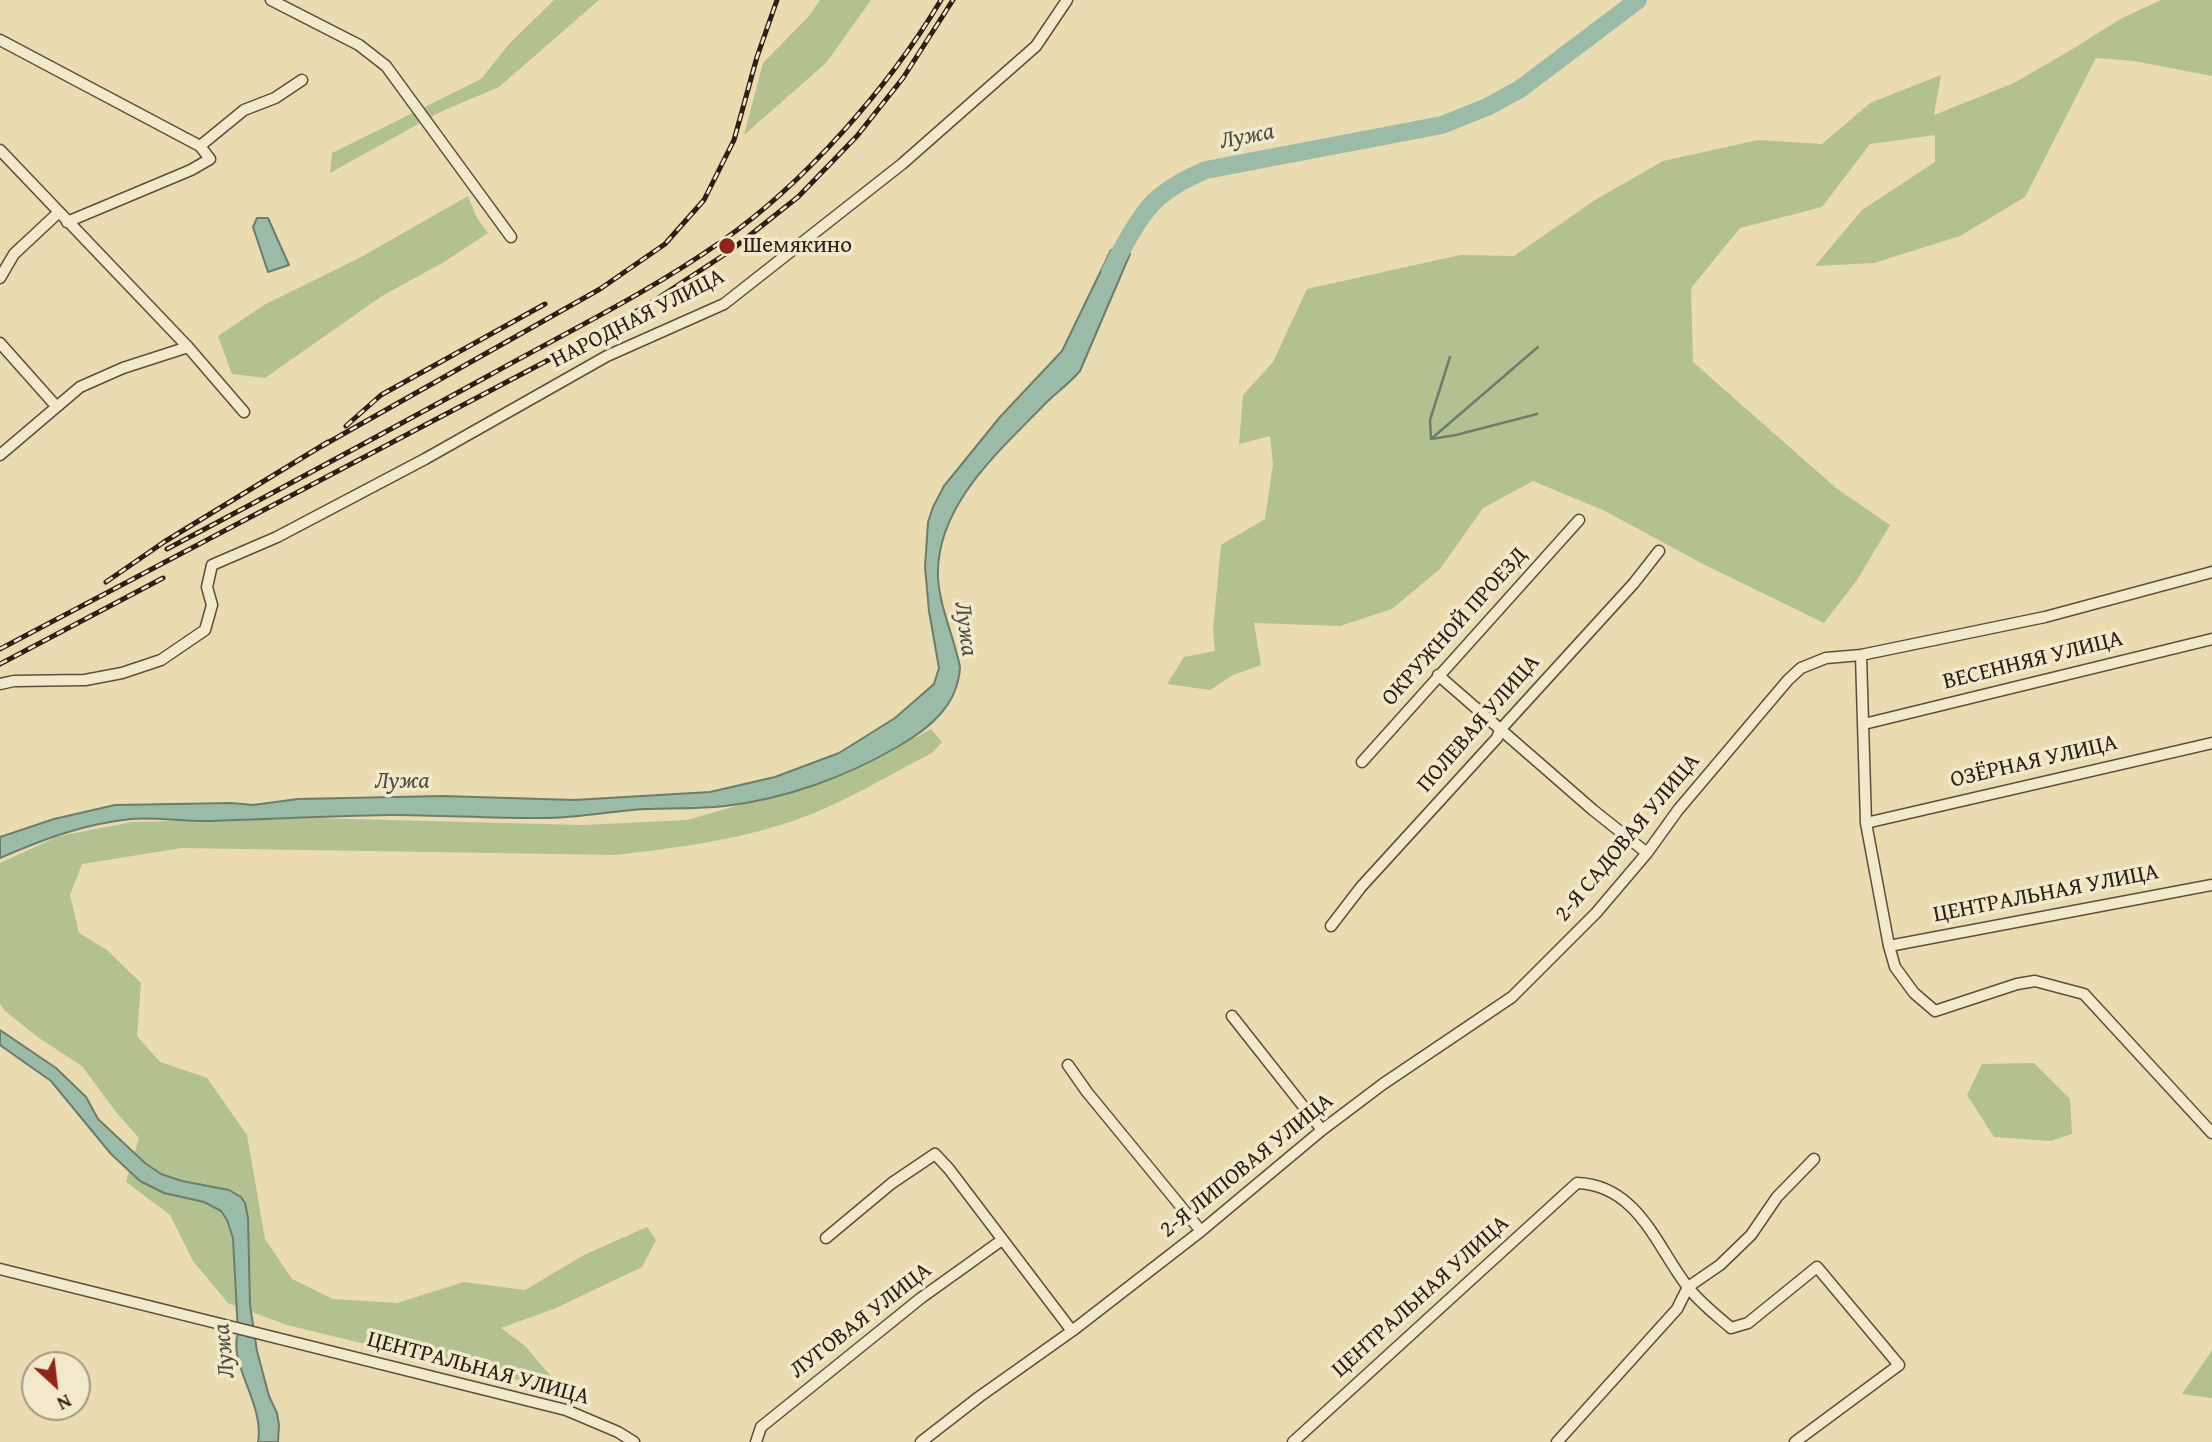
<!DOCTYPE html>
<meta charset="utf-8">
<style>
body{margin:0}
#map{position:relative;width:2212px;height:1442px;overflow:hidden;background:#ebdbb1;font-family:"Gentium Book Plus",serif}
canvas{display:block}
.north{position:absolute;left:21px;top:1351px;width:70px;height:70px;box-sizing:border-box;background:#f2e8cc;border:2px solid #a29883;border-radius:50%;rotate:153deg;font-size:19px;font-weight:700;line-height:28px;text-align:center;color:#2a2015}
.north::after{content:'';display:block;margin:auto;width:24px;height:32px;background:#8f2418;clip-path:polygon(50% 0,100% 100%,50% 72%,0 100%)}
</style>
<div id="map">
<canvas width="2212" height="1442"></canvas>
<div class="north">N</div>
</div>
<script>
const ctx = document.querySelector('canvas').getContext('2d');
ctx.lineJoin = 'round';
function fill(path, color) { ctx.fillStyle = color; ctx.fill(path, 'evenodd'); }
function stroke(path, color, width, dash) { ctx.strokeStyle = color; ctx.lineWidth = width; ctx.lineCap = dash ? 'butt' : 'round'; ctx.setLineDash(dash || []); ctx.stroke(path); }
function write(font, color, halo, rows, align = 'center') {
  ctx.font = font + ' "Gentium Book Plus",serif'; ctx.lineWidth = 7; ctx.setLineDash([]); ctx.textBaseline = 'middle'; ctx.strokeStyle = halo; ctx.fillStyle = color; for (const [text, x, y, turn = 0] of rows) {
    ctx.save(); ctx.translate(x, y); ctx.rotate((+turn || 0) * Math.PI / 180); ctx.textAlign = isNaN(turn) ? turn : align; if (halo) ctx.strokeText(text, 0, 0); ctx.fillText(text, 0, 0); ctx.restore();
  }
}
const green = new Path2D(`
 M554,0H599L499,87L440,112L330,173L332,153L481,79L510,43Z
 M820,0H871L826,63L744,135L763,63L809,16Z
 M2161,0H2212V76L2134,61L2096,58L2025,197L1960,236L1874,263L1815,266L1862,210L1935,162V135L1870,144L1822,207L1740,228L1691,288L1693,362L1836,488L1890,525L1857,580L1824,623L1703,564L1605,511L1533,481L1483,508L1440,569L1392,609L1340,626L1254,623L1261,665L1233,675L1210,690L1167,684L1184,657L1215,651L1213,630L1221,545L1265,519L1273,464L1270,436L1239,444L1243,395L1273,362L1307,289L1460,255L1514,256L1595,200L1663,161L1758,140L1822,144L1870,103L1941,75L1934,115L2014,83L2076,47L2120,19Z
 M468,196L477,218L488,233L444,262L382,296L265,378L232,374L218,336L264,305L361,257Z
 M931,729L942,742L932,753C897,771 863,791 828,807C762,837 686,847 615,855L182,848L82,864L70,895L79,933L107,950L141,983L137,1036L160,1062L207,1078L247,1135L265,1239L292,1279L333,1299L397,1303L464,1282L525,1290L584,1255L647,1227L656,1240L642,1267L556,1308L501,1328L525,1346L556,1382L510,1379L287,1325L228,1303L193,1261L170,1215L126,1182L139,1138L116,1112L82,1066L39,1038L5,1011L0,1004V863L59,836L132,822L312,818L582,825L687,820L830,779L888,753Z
 M2034,1063L2070,1099L2072,1134L2051,1141L1994,1137L1967,1095L1982,1064Z
 M2212,1349V1398L2182,1394L2211,1352Z`);
const water = new Path2D(`
 M257,218H268L289,265L268,272L253,227Z
 M1111,250L1130,254L1080,371C1068,385 1053,395 1041,408C996,454 935,508 938,578C940,608 954,637 960,667C958,705 930,728 899,746C846,777 785,799 725,806C698,809 672,808 645,809C613,811 582,817 550,818C497,819 444,815 391,815C331,816 271,819 211,821C185,822 157,817 131,819C83,824 44,839 0,858V837L54,819L115,805L231,803L253,805L298,799L443,796L574,800L710,792L775,777L839,753L895,718L934,684L939,668L929,611L925,567L928,522L933,507L944,486L1000,417L1062,351Z
 M0,1030L56,1068L86,1097L98,1119L145,1163L161,1174L182,1181L229,1190L241,1197L245,1203L248,1218L250,1305L257,1351L269,1396L277,1413L279,1425L278,1442H258C265,1404 228,1365 238,1333L233,1238L227,1220L221,1211L204,1202L164,1193L140,1181L111,1154L51,1081L0,1045Z`);
const stream = new Path2D(`
 M1450,357L1430,420L1431,439L1538,347
 M1431,439L1456,435L1537,414`);
const river = new Path2D(`
 M1110,272C1120,252 1141,212 1158,198C1173,185 1189,177 1206,170L1442,125L1487,107L1520,89L1638,0`);
const minor = new Path2D(`
 M271,0L359,45L386,66L511,237
 M0,40L200,146
 M0,150L188,347L244,412
 M67,222L191,170L210,159L200,146L244,110L275,98L302,80
 M0,278L14,254L59,212
 M0,343L56,406
 M0,455L80,387L123,368L188,347
 M1861,655L1866,823L1889,946L1895,967L1914,993L1935,1011L2017,984L2035,981L2084,994L2212,1133
 M1438,675L1593,810L1647,853
 M0,684L14,681L85,680L122,673L161,660L205,630L212,605L207,587L212,565L277,537L425,459L607,356L724,304L902,164L1036,46L1067,0
 M1864,724L2212,639
 M1362,762L1579,520
 M1866,823L2212,743
 M1331,926L1361,887L1497,738L1500,730L1634,583L1659,551
 M1889,946L2212,885
 M1232,1016L1322,1130
 M1068,1065L1087,1092L1201,1231
 M826,1238L892,1183L935,1154L949,1169L1072,1331
 M0,1269L566,1410L618,1432L634,1442
 M756,1442L761,1427L921,1298L1002,1240
 M921,1442L979,1397L1072,1331L1201,1231L1322,1130L1383,1084L1512,997L1596,913L1647,853L1678,810L1788,680L1801,668L1826,658L1861,655L2045,617L2212,572
 M1293,1442L1577,1183C1637,1185 1656,1245 1687,1286C1699,1302 1716,1315 1731,1328L1748,1323L1817,1267L1899,1365L1795,1442
 M1557,1442L1677,1309L1688,1287L1720,1265L1751,1235L1777,1197L1814,1159`);
const rail = new Path2D(`
 M346,426L381,395L545,304
 M322,446L600,289L665,244L704,200L734,140L757,57L777,0
 M167,549C275,492 382,434 488,376C567,332 648,293 722,241C805,183 889,87 941,0
 M106,582L164,542L328,442
 M0,649L556,356L646,306L730,251L798,197L857,136L903,78L953,0
 M0,664L163,578`);
const markers = [
 [727,246,9,"#8f2418"]
];
const poiNames = [
 ["Шемякино",743,246]
];
const streetNames = [
 ["НАРОДНАЯ УЛИЦА",638,319,-27],
 ["ОКРУЖНОЙ ПРОЕЗД",1455,627,-48],
 ["ВЕСЕННЯЯ УЛИЦА",2033,661,-14],
 ["ПОЛЕВАЯ УЛИЦА",1479,724,-49],
 ["ОЗЁРНАЯ УЛИЦА",2034,762,-13],
 ["2-Я САДОВАЯ УЛИЦА",1628,838,-50],
 ["ЦЕНТРАЛЬНАЯ УЛИЦА",2046,894,-11],
 ["2-Я ЛИПОВАЯ УЛИЦА",1247,1166,-39],
 ["ЦЕНТРАЛЬНАЯ УЛИЦА",1421,1297,-42],
 ["ЛУГОВАЯ УЛИЦА",861,1321,-38],
 ["ЦЕНТРАЛЬНАЯ УЛИЦА",478,1369,15]
];
const waterNames = [
 ["Лужа",1247,137,-11],
 ["Лужа",965,629,82],
 ["Лужа",402,782],
 ["Лужа",225,1351,-96]
];
fill(green, '#b2c18f');
fill(water, '#99bba8');
stroke(water, '#6d7d6d', 2);
stroke(stream, '#6d7d6d', 2.5);
stroke(river, '#99bba8', 18);
stroke(minor, '#5a4f3c', 13);
stroke(minor, '#f2e8cc', 10);
stroke(rail, '#2a2015', 5);
stroke(rail, '#f2e8cc', 2.5, [8]);
for (const [x, y, r, color] of markers) { const dot = new Path2D(); dot.arc(x, y, r, 0, 2 * Math.PI); ctx.fillStyle = color; ctx.fill(dot); stroke(dot, '#f2e8cc', 2.5); }
write('23px', '#2a2015', '#f2e8cc', poiNames, 'left');
write('23px', '#2a2015', '#f2e8cc', streetNames);
write('italic 24px', '#4b4e41', '#f2e8cc', waterNames);
</script>
